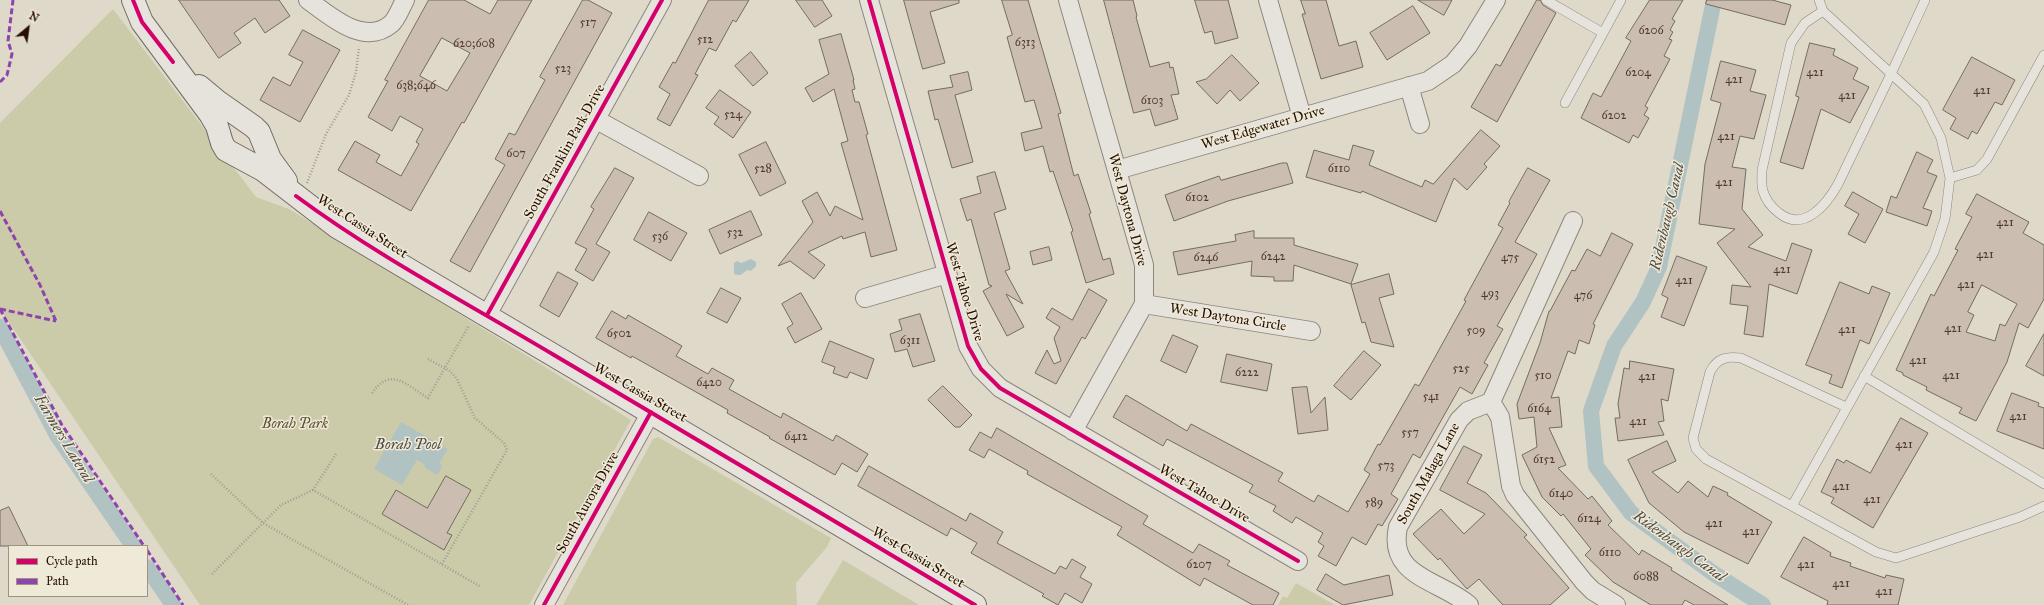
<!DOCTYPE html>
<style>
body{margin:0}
#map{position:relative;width:2044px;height:605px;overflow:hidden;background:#dfd9ca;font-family:"IM FELL Great Primer",serif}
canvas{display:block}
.legend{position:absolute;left:8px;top:545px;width:140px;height:52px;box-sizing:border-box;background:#efe9d7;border:1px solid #9f9281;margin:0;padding:5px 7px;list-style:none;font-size:12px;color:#260f00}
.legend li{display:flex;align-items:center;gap:8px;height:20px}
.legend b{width:20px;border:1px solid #9f9281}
.north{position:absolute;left:8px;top:8px;width:40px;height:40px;-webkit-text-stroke:3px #efe9d7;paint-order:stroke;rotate:29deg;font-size:11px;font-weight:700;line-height:16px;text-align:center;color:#260f00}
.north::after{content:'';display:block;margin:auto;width:14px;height:18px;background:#260f00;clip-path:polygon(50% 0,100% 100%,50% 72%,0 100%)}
</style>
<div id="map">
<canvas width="2044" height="605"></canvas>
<ul class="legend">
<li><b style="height:5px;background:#d6006c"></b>Cycle path</li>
<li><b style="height:5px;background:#8e44ad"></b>Path</li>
</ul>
<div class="north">N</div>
</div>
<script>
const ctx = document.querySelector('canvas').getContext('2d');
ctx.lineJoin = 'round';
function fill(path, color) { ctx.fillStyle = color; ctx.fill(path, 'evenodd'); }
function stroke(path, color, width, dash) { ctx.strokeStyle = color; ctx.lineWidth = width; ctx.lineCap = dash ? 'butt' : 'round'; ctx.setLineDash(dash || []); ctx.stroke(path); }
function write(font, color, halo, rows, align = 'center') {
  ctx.font = font + ' "IM FELL Great Primer",serif'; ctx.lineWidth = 3; ctx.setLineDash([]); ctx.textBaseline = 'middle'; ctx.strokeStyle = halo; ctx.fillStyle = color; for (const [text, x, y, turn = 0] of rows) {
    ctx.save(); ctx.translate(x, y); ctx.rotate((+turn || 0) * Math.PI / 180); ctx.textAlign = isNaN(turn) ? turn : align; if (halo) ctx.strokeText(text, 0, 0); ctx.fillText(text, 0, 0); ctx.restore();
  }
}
const green = new Path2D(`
 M113,9L256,197L289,209L631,420L529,605H200L0,309V123Z
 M658,437L831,538L827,547L796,583L797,605H563L653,439Z
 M843,560L919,605H816Z
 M1296,583L1335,605H1278L1283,596L1287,598Z`);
const water = new Path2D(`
 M751,259L756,262V266L751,271L748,270C741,273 743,277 734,274V263L737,261L741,263Z
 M401,422L448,449L440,462L442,467L437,475L425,468L424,464L417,460L402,485L374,469Z`);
const canal = new Path2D(`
 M1714,0L1659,267L1643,302L1614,346L1591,411L1596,466L1631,513L1713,573L1763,605
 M0,327L57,435L133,546
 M147,567L173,605`);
const building = new Path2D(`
 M179,0H279L290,16L265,33L255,18L234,33L241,43L219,58Z
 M429,0H464L490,14L498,0H532L464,123L462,122L411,211L338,170L355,141L380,155L376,162L401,176L419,144L416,142L423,129L400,116L392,131L368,117L388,81L385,80ZM442,38L470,53L447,91L420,76Z
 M583,0H588L612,13L470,272L450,261L505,165L495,159L509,133L515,135L545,80L540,77Z
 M709,0H749L736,22L733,20L716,51L709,48L695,74L698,75L670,126L657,119L670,94L659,87L673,62L675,63Z
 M796,0H822L832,16L815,27Z
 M904,0H959V3L930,12L945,63L923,69Z
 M1002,0H1028L1061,113L1058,114L1074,176L1078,174L1091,213L1089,214L1103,260L1110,258L1114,274L1086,283L1071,232L1073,231L1053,171L1050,172L1043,146L1025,151L1021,133L1042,128L1034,100L1025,102L1007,37L1012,35Z
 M1104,0H1133L1137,16L1136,17L1150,67L1169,62L1170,68L1173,67L1179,94L1171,95L1178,119L1155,126L1150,109L1134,113Z
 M1195,0H1228L1238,38L1215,44L1212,31L1205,33Z
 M1301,0H1326L1339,46L1356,41L1363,67L1321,79L1302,14H1305Z
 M1418,0H1452L1444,15Z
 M1537,0H1540L1543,5L1556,13L1497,122L1471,107L1496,64L1500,66Z
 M1650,0H1683L1672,19L1675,21L1670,30L1673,32L1669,39L1672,40L1664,56L1670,59L1645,106L1648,108L1644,115L1649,118L1638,138L1633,135L1629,143L1581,118L1593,93L1601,97L1631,41L1626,38Z
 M1707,0H1772L1791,5L1785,25L1706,4Z
 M1413,6L1430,33L1387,60L1370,33Z
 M303,30L340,50L300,122L260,100L273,77L290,86L303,62L289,55Z
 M841,34L854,80H853L855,89L852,90L855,102H859L868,134L866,135L897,250L871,257L865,232L843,239L842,236L808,252L825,265L814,279L790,261L778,266L813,222L802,201L817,192L830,216L835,206L863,220L841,143L848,141L834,89L813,102L805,88L829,74L819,40Z
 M1810,43L1835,49L1833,55L1858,68L1853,79L1869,87L1850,123L1821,109L1803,169L1780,162L1799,97L1796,96Z
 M751,52L768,73L753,86L735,66Z
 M1232,55L1259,83L1240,101L1230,90L1217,104L1196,82L1206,79Z
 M1972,57L2015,80L2002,105L1995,102L1977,134L1972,131L1968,139L1950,129L1956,118L1943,110Z
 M1721,61L1756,70L1750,91L1766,95L1754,139L1740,136L1732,167L1746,169L1742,209L1763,235L1748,247L1786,261L1792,243L1812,250L1797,294L1769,284L1763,337L1744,334L1748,306L1730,304L1732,285L1751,287L1717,243L1735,229L1699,224L1705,164L1721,103L1711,100Z
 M968,72L972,90L955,95L973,162L952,168L938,119L935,120L928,91L953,87L950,76Z
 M720,90L751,112L733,138L714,124L719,117L706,108Z
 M1481,130L1500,146L1484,164L1487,167L1467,190L1454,178L1436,222L1362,191L1361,193L1306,177L1314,150L1349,160L1353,145L1374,151L1369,165L1422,187L1425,180L1433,184Z
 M766,142L786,183L760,196L739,155Z
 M1917,152L1933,160L1927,172L1937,176L1923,208L1932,211L1927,226L1886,212L1891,196L1896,198Z
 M1282,163H1287L1293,183L1228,201L1174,221L1165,195L1219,176L1221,180Z
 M615,168L634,178L596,244L610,252L593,281L575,270L587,249L575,243L594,209L591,207Z
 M1528,168L1550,180L1515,242L1537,254L1497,326L1503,329L1484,363L1488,365L1472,394L1460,387L1420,458L1413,454L1391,494L1398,499L1382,526L1378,524L1366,545L1352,537L1336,566L1318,556L1324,546L1318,542L1323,533L1296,517L1292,523L1273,511L1276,506L1249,492L1253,485L1167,439L1163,446L1113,417L1126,395L1187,431L1191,424L1283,473L1278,481L1314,502L1318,495L1348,512L1370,474L1364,470L1378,444L1380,445L1415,384L1419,386L1466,301L1464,300L1503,228L1498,225L1510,203L1509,202Z
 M995,172L1006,209L994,213L1010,269L1005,271L1023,304L1006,294L1024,327L1007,336L983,291L992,286L989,285L971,219L967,221L960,199L981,193L977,177Z
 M1853,192L1883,209L1865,243L1848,234L1859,214L1845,206Z
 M1977,194L2029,222L2023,233L2044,245V299L2028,328L2019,323L2007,362L1976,421L1959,413L1962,408L1926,390L1927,387L1903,375V373L1896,370L1931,294L1934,296L1958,250L1955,249L1972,217L1966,214ZM1982,285L2017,304L2005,326L2000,324L1995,341L1966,332L1974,315L1968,312Z
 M751,211L762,235L720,254L709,230Z
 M649,212L687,233L671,261L634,240Z
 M1254,231V238H1294V245L1358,264L1351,284L1294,265L1293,281H1274V277L1251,276L1252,261L1178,275L1173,252L1236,241L1235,235Z
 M1612,233L1633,244L1593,324L1595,325L1589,344L1579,340L1575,354L1568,351L1551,398L1559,397L1562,427L1549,428L1566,465L1558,468L1588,499L1592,496L1612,521L1608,525L1639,555L1642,550L1672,568L1671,570L1728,605H1694L1685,600L1682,605H1651L1613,582L1585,555L1591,549L1563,514L1561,516L1542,497L1522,455L1537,447L1534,417L1519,419L1517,404L1540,343L1549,311H1550L1572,270L1575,271L1587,249L1600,256Z
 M1049,247L1052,260L1033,265L1030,252Z
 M1677,256L1707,267L1684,326L1661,317L1668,298L1662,295Z
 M558,272L578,283L559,317L540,306Z
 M1389,274L1394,294L1379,298L1394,347L1371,342L1365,322L1362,323L1351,285Z
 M1840,282L1869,294L1872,286L1890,293L1869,344L1860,340L1842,388L1829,383L1832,375L1806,365Z
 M721,288L741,298L727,323L707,313Z
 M1089,289L1107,300L1085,339L1082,337L1056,384L1035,373L1047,350L1054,364L1061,361L1054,338L1060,327L1046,318L1052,308L1072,320Z
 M801,293L822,329L795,343L787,328L793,324L782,304Z
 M612,311L626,319L628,315L682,346L676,356L708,374L712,368L734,380L729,389L781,418L783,413L833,441L836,435L868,454L857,472L842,463L835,475L769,438L770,437L727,413L728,410L632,356L631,358L596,338Z
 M920,314L935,361L913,367L907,349L895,352L890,334L902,330L899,320Z
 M2044,334V376L2026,366Z
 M1173,335L1198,346L1186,373L1161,361Z
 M830,341L874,359L867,379L850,372L847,378L833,373L835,367L822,362Z
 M1364,351L1381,365L1351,400L1334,386Z
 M1227,354L1272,364L1267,391L1221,382Z
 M1630,361L1674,369L1668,401L1661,399L1664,421L1658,422L1664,435L1618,441L1615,418H1620L1618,404L1624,368L1629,369Z
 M943,386L972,415L960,427H955L928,400Z
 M1307,387L1311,413L1325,397L1328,430L1298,434L1292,388Z
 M2012,393L2039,403L2038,406L2044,408V449L1997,431Z
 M1901,418L1928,433L1873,528L1831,503L1834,498L1821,492L1837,459L1844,463L1846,460L1870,473Z
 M997,428L1148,516L1143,524L1193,553L1199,544L1230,561L1227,565L1279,593L1273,605H1253L1204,578L1200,586L1117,535L1122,527L1027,474L1028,471L989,449L984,458L969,450L980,432L991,438Z
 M1667,441L1676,461L1652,472L1678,493L1688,481L1708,497L1713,486L1728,493L1727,495L1772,522L1748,564L1684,532L1649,503L1628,460Z
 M1464,446L1482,455L1467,483L1486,493L1527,535L1524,537L1569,588L1550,605H1503L1479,579L1467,589L1440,558L1438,560L1413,534L1441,509L1464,534L1485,514L1440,490Z
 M869,466L966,521L970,513L1003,532L997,543L1055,574L1060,566L1066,569L1072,559L1086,567L1080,577L1092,584L1082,603L1065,593L1058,605L1042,596L1044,594L971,553L977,543L951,528L947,536L858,486Z
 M446,476L471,490L447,533L452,535L444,550L382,514L396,490L427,508Z
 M9,507L28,546H0V511Z
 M1804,537L1831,553L1830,556L1851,563L1850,566L1885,578L1886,575L1904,579L1898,605H1827L1828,601L1781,577Z
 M1326,574L1344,585L1389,575L1393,595L1343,605L1317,590Z`);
const path = new Path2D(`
 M307,183L326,134L349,95L356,72L359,47
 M428,359L450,371L457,379L475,418L504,443L507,450L442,564
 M372,393C391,366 406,385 428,398L469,325
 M336,454L313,490L481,587
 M211,474L263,523L408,605
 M212,574L281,505L313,490`);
const lane = new Path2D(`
 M1546,0L1603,33
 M1823,11L1805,23L1791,43L1762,170C1762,176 1761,185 1763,191C1766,201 1771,207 1779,213C1804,233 1827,204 1838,184L1891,74L1925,0
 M1565,103L1621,0
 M1950,178L1977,170L1987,159L2044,55
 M1864,376L2044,484
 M1846,407L1741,358C1727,356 1717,358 1710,372L1693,438L1696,449L1706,459L1876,552L1896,558L2020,517L2044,506
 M1792,506L1934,252L1945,219L1950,178L1941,138L1924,104L1823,11L1819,0`);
const street = new Path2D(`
 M308,0C330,16 364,47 391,24C397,19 401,7 405,0
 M869,0L968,346L981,369L1000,388L1298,561
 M1068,0L1144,265V304L1073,431
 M1268,0L1302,117
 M1409,86L1420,124
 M595,119L699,176
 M1117,170L1428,81L1453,64L1468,46L1496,0
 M865,298L947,274
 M1144,304L1311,331
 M487,315L662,0
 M1491,402L1500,417L1511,486L1515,495L1584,582L1593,591L1616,605
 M544,605L651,412
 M1469,605C1440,580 1387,577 1398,527L1459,420L1468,411L1491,402L1573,221`);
const secondary = new Path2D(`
 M133,0L142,22L210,114L217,126L222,143L226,150L263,170L337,227L975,605
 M199,86L217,101L254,127L259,132L270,159L286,181`);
const quiet = new Path2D(`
 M0,82L7,75L12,54L8,41L13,0
 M0,211L40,285L56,321
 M0,309L62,425L144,546
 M0,309L56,321
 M147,550L183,605`);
const cycleway = new Path2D(`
 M133,0L142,22L173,62
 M869,0L968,346L981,369L1000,388L1298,561
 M296,196C377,256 467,303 554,355C694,438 835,521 975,605
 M487,315L662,0
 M544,605L651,412`);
const numberNames = [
 ["517",588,23],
 ["6206",1651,31],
 ["512",705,40],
 ["6313",1025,43],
 ["620;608",474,44],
 ["523",563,69],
 ["6204",1638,73],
 ["421",1815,73],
 ["421",1734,80],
 ["638;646",416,86],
 ["421",1982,91],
 ["421",1847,96],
 ["6103",1152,101],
 ["524",733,115],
 ["6202",1614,116],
 ["421",1726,137],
 ["607",516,154],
 ["528",763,169],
 ["6110",1339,169],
 ["421",1724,183],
 ["6102",1197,198],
 ["421",2005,223],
 ["532",735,233],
 ["536",660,237],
 ["421",1985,255],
 ["6242",1273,257],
 ["6246",1206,258],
 ["475",1510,258],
 ["421",1782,270],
 ["421",1684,281],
 ["421",1966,285],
 ["493",1490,294],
 ["476",1583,296],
 ["421",1953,329],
 ["421",1847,330],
 ["509",1476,331],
 ["6502",619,334],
 ["6311",910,341],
 ["421",1918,361],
 ["525",1461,369],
 ["6222",1247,373],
 ["510",1543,376],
 ["421",1951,376],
 ["421",1647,377],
 ["6420",709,383],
 ["541",1431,397],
 ["6164",1539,409],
 ["421",2018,417],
 ["421",1638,422],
 ["557",1410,433],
 ["6412",796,437],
 ["421",1904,445],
 ["6152",1544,460],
 ["573",1386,466],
 ["421",1841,487],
 ["6140",1561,494],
 ["421",1872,500],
 ["589",1374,503],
 ["6124",1589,519],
 ["421",1714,524],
 ["421",1751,532],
 ["6110",1610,553],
 ["6207",1199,565],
 ["421",1806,565],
 ["6088",1646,577],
 ["421",1841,584],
 ["421",1884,592]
];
const streetNames = [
 ["West Edgewater Drive",1263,128,-16],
 ["South Franklin Park Drive",565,152,-61],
 ["West Daytona Drive",1127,210,75],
 ["West Cassia Street",362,227,33],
 ["West Tahoe Drive",964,292,73],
 ["West Daytona Circle",1228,318,9],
 ["West Cassia Street",640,393,30],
 ["South Malaga Lane",1429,474,-61],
 ["West Tahoe Drive",1204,494,30],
 ["South Aurora Drive",588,503,-61],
 ["West Cassia Street",918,558,31]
];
const parkNames = [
 ["Borah Park",295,425]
];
const waterNames = [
 ["Ridenbaugh Canal",1668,217,-77],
 ["Farmers Lateral",63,439,59],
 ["Borah Pool",408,445],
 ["Ridenbaugh Canal",1679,547,36]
];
fill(green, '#cccba9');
fill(water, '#b1c2c2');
stroke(canal, '#b1c2c2', 16);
fill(building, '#cbbdaf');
stroke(building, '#736c62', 1);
stroke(lane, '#8d867c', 10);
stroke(street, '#8d867c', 20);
stroke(secondary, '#736c62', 24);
stroke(path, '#a09c94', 2.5, [1, 2]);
stroke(lane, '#e6e3dc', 9);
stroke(street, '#e6e3dc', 18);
stroke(secondary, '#e6e3dc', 22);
stroke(quiet, '#8e44ad', 3, [6, 3]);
stroke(cycleway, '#d6006c', 4);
write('12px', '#4f3a2c', null, numberNames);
write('14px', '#260f00', '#efe9d7', streetNames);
write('italic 14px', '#5b4d32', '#efe9d7', parkNames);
write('italic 15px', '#504a43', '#efe9d7', waterNames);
</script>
